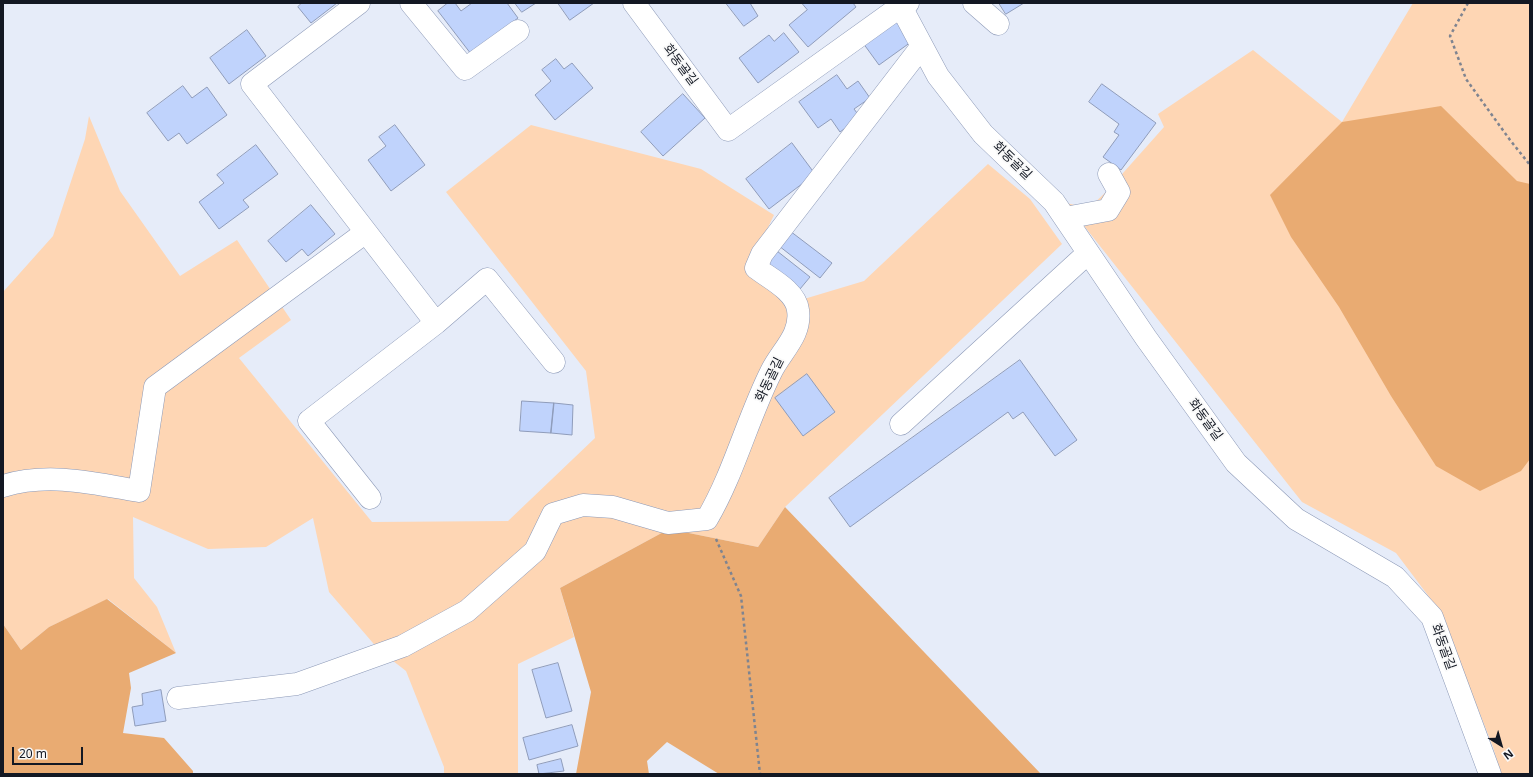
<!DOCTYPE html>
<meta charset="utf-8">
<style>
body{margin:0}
#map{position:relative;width:1533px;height:777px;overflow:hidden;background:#e6ecf9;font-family:"Noto Sans",sans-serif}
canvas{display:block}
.frame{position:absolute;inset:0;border:4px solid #131823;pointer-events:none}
.north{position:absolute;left:1481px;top:725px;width:40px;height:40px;-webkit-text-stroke:3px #f9f9f9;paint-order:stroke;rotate:143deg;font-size:11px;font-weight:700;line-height:16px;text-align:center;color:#131823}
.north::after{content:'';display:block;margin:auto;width:14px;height:18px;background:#131823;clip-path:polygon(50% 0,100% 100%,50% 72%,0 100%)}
.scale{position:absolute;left:12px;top:747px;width:71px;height:18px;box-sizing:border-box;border:2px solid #131823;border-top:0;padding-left:5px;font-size:12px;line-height:14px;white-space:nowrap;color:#131823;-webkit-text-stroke:3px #f9f9f9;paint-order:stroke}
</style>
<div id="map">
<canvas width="1533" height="777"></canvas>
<div class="frame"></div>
<div class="north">N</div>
<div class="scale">20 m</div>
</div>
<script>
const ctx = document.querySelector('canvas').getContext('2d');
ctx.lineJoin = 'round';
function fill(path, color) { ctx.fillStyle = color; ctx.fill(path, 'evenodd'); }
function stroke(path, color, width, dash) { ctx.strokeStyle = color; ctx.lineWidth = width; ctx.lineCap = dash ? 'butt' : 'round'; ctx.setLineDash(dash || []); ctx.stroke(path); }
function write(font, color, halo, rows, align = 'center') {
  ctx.font = font + ' "Noto Sans","Noto Sans KR",sans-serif'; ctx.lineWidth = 3.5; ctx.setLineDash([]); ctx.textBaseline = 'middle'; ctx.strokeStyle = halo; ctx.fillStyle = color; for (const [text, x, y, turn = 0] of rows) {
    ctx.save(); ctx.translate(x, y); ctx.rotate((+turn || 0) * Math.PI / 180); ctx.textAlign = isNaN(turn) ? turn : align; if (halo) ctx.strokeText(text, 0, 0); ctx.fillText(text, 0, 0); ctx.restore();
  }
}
const green = new Path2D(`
 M1413,3H1530V774H1501L1493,747L1439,610L1396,553L1302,502L1066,203L1089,208L1107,191L1164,127L1158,114L1253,50L1342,122Z
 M89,116L120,191L180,276L237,240L291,320L239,358L372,522L508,521L595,438L586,371L446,192L531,125L701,169L774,215L748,269L804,299L864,281L988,164L1030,199L1062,244L785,507L758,547L669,529L560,588L574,637L518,664V774H444V767L406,671L379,650L329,592L313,518L266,547L208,549L133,517L134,578L157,607L176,653L108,599L49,627L21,650L3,624V292L53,236L85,139Z`);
const forest = new Path2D(`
 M1441,106L1517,181L1530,184V459L1521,471L1480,491L1436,466L1391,396L1339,307L1291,237L1270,195L1342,122Z
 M785,507L1041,774H719L667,742L647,761L649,774H576L591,692L560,588L669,529L758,547Z
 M107,599L176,653L129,673L131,688L123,733L164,738L193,771V774H3V624L21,650L49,627Z`);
const building = new Path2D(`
 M302,3H337L311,23L298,7Z
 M448,3H455L461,11L472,3H507L518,18L471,54L438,11Z
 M515,3H536L522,12Z
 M558,3H594L570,20Z
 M726,3H750L758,16L744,26Z
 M802,3H853L856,7L808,47L789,25L807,10Z
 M999,3H1024L1006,14Z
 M895,19L911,42L879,65L863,43Z
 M247,30L266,56L229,84L210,58Z
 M784,33L799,52L758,83L739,58L769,35L774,41Z
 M556,59L564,69L572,63L593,88L555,120L535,95L551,81L542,70Z
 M837,75L847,89L858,81L870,98L854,109L860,117L840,132L831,119L818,128L799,102Z
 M1102,84L1156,123L1121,170L1103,157L1119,135L1114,132L1119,124L1089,102Z
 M183,86L192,98L207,87L227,115L187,144L179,133L168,141L147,113Z
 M683,94L705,118L663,156L641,132Z
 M395,125L425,165L391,191L368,160L386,146L379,137Z
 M792,143L815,174L769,209L746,179Z
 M256,145L278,174L243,200L249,207L219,229L199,202L224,183L217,175Z
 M311,205L335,234L308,256L302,249L286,262L268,241Z
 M790,231L832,263L820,278L779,246Z
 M777,251L810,277L800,289L767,262Z
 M1020,360L1077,440L1055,456L1023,412L1013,419L1008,412L850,527L829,498Z
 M807,374L835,412L803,436L775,398Z
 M522,401L554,403L551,433L520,431Z
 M554,403L573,405L572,435L551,433Z
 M558,663L572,711L546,718L532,670Z
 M161,690L166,721L135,726L132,707L143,705L142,694Z
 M572,725L578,746L529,760L523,738Z
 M561,759L564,771L539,774L537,765Z`);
const path = new Path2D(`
 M1468,3L1450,36L1466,79L1510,140L1530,165
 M716,539L741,596L760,774`);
const minor = new Path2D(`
 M359,3L252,84L436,323L487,279L554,362
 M411,3L465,69L518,31
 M634,3L728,130L901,6L908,3
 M899,3L938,76L983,134L1054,202L1146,338L1236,463L1296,519L1395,577L1432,617L1490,774
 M974,3L998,24
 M1065,218L1108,210L1119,192L1109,174
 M901,424L1088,253
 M3,486C48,472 93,483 139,491L155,387L366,232
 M370,498L309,421L436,323
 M178,698L297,684L403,646L467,611L535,551L553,514L583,505L613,507L668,523L707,519C734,473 747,420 771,372C781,351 802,335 798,310C796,291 769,278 756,268L762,254L922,46`);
const streetNames = [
 ["화동골길",680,65,53],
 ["화동골길",1012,161,44],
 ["화동골길",770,380,-64],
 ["화동골길",1205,420,54],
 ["화동골길",1443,647,70]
];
fill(green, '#fed6b4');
fill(forest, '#e9ab72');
fill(building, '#c0d3fc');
stroke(building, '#8f9cba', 1);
stroke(minor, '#8c99b7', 23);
stroke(path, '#7f8490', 2.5, [3, 3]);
stroke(minor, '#fff', 22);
write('13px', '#131823', '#f9f9f9', streetNames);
</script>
